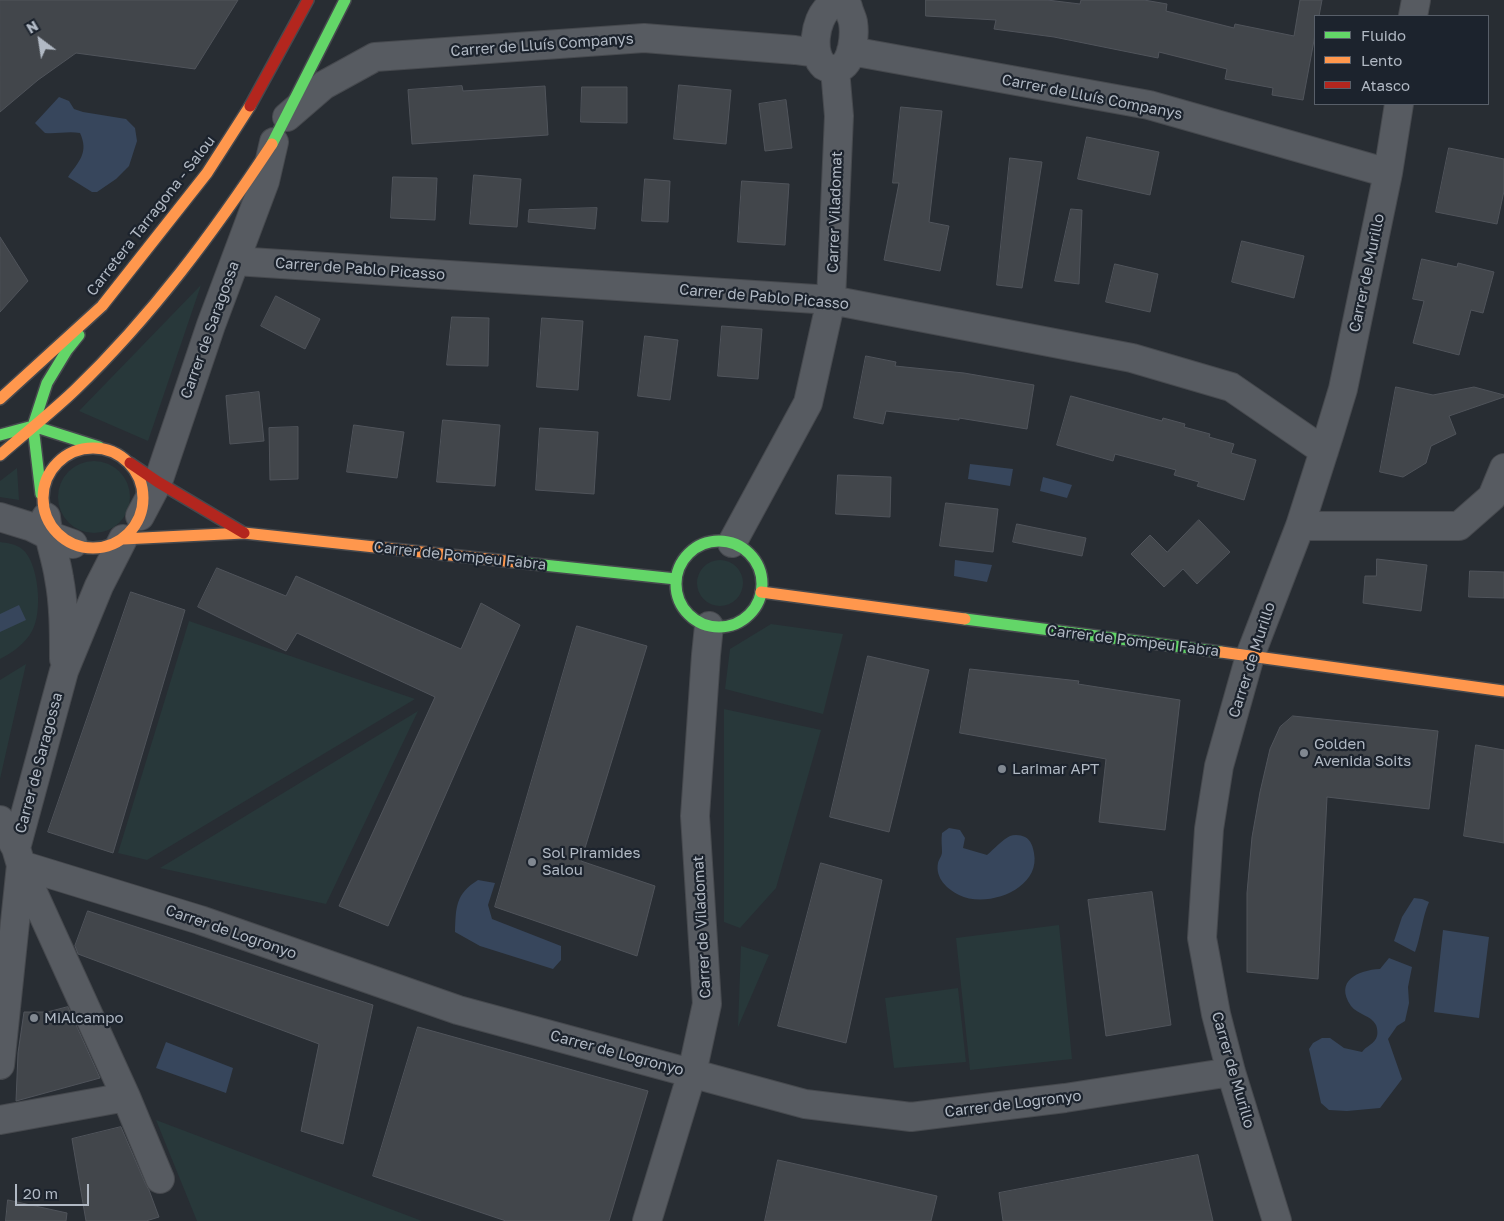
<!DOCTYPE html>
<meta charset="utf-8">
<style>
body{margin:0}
#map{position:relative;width:1504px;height:1221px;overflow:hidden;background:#282d33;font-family:"Golos Text",sans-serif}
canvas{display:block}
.legend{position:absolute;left:1314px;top:15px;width:175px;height:90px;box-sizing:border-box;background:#1c232d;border:1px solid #585f69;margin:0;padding:6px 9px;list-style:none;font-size:15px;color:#b1b9c4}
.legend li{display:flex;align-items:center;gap:10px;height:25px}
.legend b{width:25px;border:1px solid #585f69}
.north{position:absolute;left:15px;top:15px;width:50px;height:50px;-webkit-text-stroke:4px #1c232d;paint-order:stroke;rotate:329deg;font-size:14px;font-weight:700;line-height:20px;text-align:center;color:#b1b9c4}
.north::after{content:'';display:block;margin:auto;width:18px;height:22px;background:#b1b9c4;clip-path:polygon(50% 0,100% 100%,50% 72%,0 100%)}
.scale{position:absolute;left:15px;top:1184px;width:74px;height:22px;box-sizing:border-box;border:2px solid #b1b9c4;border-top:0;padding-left:6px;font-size:15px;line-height:18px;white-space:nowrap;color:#b1b9c4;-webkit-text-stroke:4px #1c232d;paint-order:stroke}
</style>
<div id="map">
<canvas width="1504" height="1221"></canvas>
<ul class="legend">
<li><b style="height:6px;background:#63d668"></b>Fluido</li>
<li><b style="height:6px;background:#ff974d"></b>Lento</li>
<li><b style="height:6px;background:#b3261e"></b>Atasco</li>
</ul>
<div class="north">N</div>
<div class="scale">20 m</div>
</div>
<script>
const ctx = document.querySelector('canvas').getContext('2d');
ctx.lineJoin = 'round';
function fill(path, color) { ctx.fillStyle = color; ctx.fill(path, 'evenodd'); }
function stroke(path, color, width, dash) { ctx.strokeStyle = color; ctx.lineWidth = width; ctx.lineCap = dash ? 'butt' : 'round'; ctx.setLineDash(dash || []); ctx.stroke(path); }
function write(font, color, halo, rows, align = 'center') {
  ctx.font = font + ' "Golos Text",sans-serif'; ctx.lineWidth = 4.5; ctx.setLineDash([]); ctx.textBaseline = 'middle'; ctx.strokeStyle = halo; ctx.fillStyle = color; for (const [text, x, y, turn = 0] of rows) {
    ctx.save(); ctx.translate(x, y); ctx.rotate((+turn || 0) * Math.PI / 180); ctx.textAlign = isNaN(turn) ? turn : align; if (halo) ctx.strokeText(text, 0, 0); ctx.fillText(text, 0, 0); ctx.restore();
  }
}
const green = new Path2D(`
 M201,285L148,441L79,411Z
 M58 497a36 36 0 1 1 72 0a36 36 0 1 1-72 0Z
 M17,468L19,500L0,497V481Z
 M0,542C7,543 16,544 22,549C39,562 43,613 32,631C26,643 12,653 0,659Z
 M697 583a23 23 0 1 1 46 0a23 23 0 1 1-46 0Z
 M189,621L415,699L147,860L118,853Z
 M771,624L843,634L823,714L725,689L730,649Z
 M26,664L0,779V680Z
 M724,709L821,730L776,888L740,928L724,922Z
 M418,711L326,904L160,868Z
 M1059,925L1072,1059L970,1070L956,938Z
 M741,946L769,955L738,1027Z
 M958,988L966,1062L894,1068L885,998Z
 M156,1120L422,1221H197Z`);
const water = new Path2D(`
 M59,97L69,101L74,109L83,112L126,119L135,128L137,141L129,166L116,179L97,192H92L68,177C79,161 89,153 80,133C68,131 57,134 45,133L35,123Z
 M970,464L1013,469L1010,486L968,479Z
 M1043,477L1072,485L1067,498L1040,491Z
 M955,560L992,565L987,582L954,576Z
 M19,605L26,620L0,632V614Z
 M949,828L960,830L965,838L963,848L987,855C994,849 1002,840 1010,836C1015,834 1021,835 1025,837C1031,840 1033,847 1034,853C1041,889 987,909 959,895C947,889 935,878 938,863C939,859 942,856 942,852C942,846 941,840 942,833Z
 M478,880L495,883L488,905L492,919L561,946V960L553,969L480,946L455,932C456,908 455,894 478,880Z
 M1414,898L1422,899L1429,902C1422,918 1421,936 1415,952L1394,941L1402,917Z
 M1443,930L1489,937L1479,1018L1434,1012Z
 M1389,958L1412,967L1408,987L1409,1003L1405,1021L1397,1026L1388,1039L1402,1079L1380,1108L1347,1111L1329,1110L1321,1103L1309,1049L1313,1043L1322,1038H1330L1344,1048L1362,1052C1366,1046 1375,1044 1377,1036C1378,1033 1377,1027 1376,1025C1371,1015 1358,1015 1351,1006C1334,981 1358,970 1380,969Z
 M166,1042L233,1068L226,1093L156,1068Z`);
const building = new Path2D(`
 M0,0H238L195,69L76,53L38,80L0,112Z
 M926,0H1047L1080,4L1081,0H1144L1167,4L1166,11L1234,28L1235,24L1294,36L1300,0H1322L1319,16H1315V35L1303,100L1272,95L1273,88L1225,79L1227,69L1159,52L1158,58L1054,37L994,29L996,20L926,16Z
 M679,85L731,90L726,144L674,139Z
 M462,86L463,91L545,86L548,135L412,144L408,90Z
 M582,87H627V123L581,122Z
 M786,100L792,148L765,151L759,104Z
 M901,107L942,111L929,222L949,226L940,271L884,260L899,183H893Z
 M1087,137L1159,152L1150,195L1078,179Z
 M1449,148L1504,159V191L1497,224L1436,212Z
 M1010,158L1042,162L1022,288L997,285Z
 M474,175L521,179L517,227L470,224Z
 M393,177L437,178L435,220L391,218Z
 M645,179L670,181L668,222L642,221Z
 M742,181L789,184L785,245L738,242Z
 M597,208L595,229L528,222L529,210Z
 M1071,209L1082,210L1079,284L1055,281Z
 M0,237L28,281L0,312Z
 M1242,241L1304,256L1294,298L1232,282Z
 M1422,259L1457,267L1458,263L1494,272L1483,313L1471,310L1459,355L1413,343L1424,301L1413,299Z
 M1115,264L1158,274L1150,312L1106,302Z
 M276,296L320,319L305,349L261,326Z
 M452,317L489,318L488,366L447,365Z
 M542,318L583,321L578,390L537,387Z
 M722,326L762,329L758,379L718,376Z
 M645,336L678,340L670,400L638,396Z
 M866,356L896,362L895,366L964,373L1034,385L1027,429L959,418V420L886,411L883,424L854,418Z
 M1396,387L1433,395L1474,387L1504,395V397L1449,416L1456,434L1431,446L1426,463L1403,477L1380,472Z
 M259,392L264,441L230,444L226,396Z
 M1071,396L1162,421L1163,418L1185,424L1184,427L1210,434L1209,437L1234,444L1231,453L1256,460L1244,500L1197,486L1199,482L1174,475L1176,470L1115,454L1113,461L1057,445Z
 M443,420L500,425L495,486L437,482Z
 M354,425L404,432L397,478L347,472Z
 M298,427V479L270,480L269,428Z
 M540,428L598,432L594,494L536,490Z
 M838,475L891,477L890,517L836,514Z
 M946,503L998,509L993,552L940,546Z
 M1199,520L1230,552L1197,584L1183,569L1164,587L1131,554L1150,535L1167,552Z
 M1017,524L1086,538L1082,556L1013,542Z
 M1377,559L1427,565L1421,611L1363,603L1365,576H1376Z
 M217,568L286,596L296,576L461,649L481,603L520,625L388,926L339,906L435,697L297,633L286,651L198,607Z
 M1470,571L1504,572V598L1469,597Z
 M131,592L185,610L113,853L48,832Z
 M577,626L647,646L581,861L655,886L637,956L495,907Z
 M868,656L929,670L889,832L830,817Z
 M970,669L1079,681L1078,684L1180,700L1165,830L1099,822L1106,759L960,733Z
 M1293,716L1438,731L1429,809L1327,797L1318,979L1247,972V893L1252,837L1260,792L1270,749L1280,727Z
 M1476,745L1504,750V843L1464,836Z
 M821,863L882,880L846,1043L778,1026Z
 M1152,892L1171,1025L1106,1036L1088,900Z
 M88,911L373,1005L343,1144L301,1131L319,1044L78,954L75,946Z
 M68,1007L100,1078L16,1101L18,1053L24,1012H47Z
 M418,1027L648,1091L609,1221H506L373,1176Z
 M121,1127L146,1185L149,1190L159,1217L146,1221H86L72,1139Z
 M1198,1155L1213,1221H1003L999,1193Z
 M778,1160L937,1196L931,1221H765Z
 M8,1200L67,1213L66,1221H6Z`);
const street = new Path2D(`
 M838,3L848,7C849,12 852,17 853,22C855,35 853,63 839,68C834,70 829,69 824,66C810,54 815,20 828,8C830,6 835,4 838,3Z
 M1413,16L1416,0
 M851,51L1149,105L1388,173
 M287,117L324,85L375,57L644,38L795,50L817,53
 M235,261L831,300L1132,358L1231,387L1324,451
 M140,516L158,482L211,325L265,181L274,142
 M0,517L32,527L48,535L73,544
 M46,517C48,538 56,557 59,578C64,604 64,632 64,659
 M1300,526H1459L1492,497L1504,468
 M732,543L808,403L831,300L839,116L835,69
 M0,820L16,848
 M21,865L200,920L458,1010L805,1104L911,1117L1065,1098L1231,1072
 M21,866L126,1097L160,1179
 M0,1065L21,865L16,848L64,671L99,586L123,539
 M0,1120L126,1097
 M647,1221L692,1073L707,1004L695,816L706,655L709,626
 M1277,1221L1231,1072L1216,1014L1202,938L1209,829L1219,766L1250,656L1300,526L1330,432L1343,389L1388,173L1399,104`);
const fast = new Path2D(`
 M272,144L345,0
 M0,435L33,426L99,447
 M41,494L33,426L47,383L67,350L79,335
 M676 584a43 43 0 1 1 86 0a43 43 0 1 1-86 0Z
 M515,562L676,579
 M965,619L1221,652`);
const slow = new Path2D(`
 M0,399L102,306L207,173L250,106
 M43 498a50 50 0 1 1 100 0a50 50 0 1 1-100 0Z
 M0,455C25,433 51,413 75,390C151,317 214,232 272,144
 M123,539L244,533L515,562
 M761,592L965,619
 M1221,652L1504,691`);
const jam = new Path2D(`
 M250,106L308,0
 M130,463L158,482L244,533`);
const markers = [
 [1304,753,5,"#818891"],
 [1002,769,5,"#818891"],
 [532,862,5,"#818891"],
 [34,1018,5,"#818891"]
];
const streetNames = [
 ["Carrer de Lluís Companys",542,45,-4],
 ["Carrer de Lluís Companys",1092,97,11],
 ["Carrer Viladomat",835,212,-88],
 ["Carretera Tarragona - Salou",151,216,-52],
 ["Carrer de Pablo Picasso",360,269,4],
 ["Carrer de Murillo",1367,273,-78],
 ["Carrer de Pablo Picasso",764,297,5],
 ["Carrer de Saragossa",210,330,-70],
 ["Carrer de Pompeu Fabra",460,556,6],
 ["Carrer de Pompeu Fabra",1133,641,7],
 ["Carrer de Murillo",1252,660,-72],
 ["Carrer de Saragossa",39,763,-75],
 ["Carrer de Viladomat",702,927,-93],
 ["Carrer de Logronyo",231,932,19],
 ["Carrer de Logronyo",617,1053,15],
 ["Carrer de Murillo",1233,1070,74],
 ["Carrer de Logronyo",1013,1104,-7]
];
const poiNames = [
 ["Golden",1314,744],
 ["Avenida Soits",1314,761],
 ["Larimar APT",1012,769],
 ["Sol Piramides",542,853],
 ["Salou",542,870],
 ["MiAlcampo",44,1018]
];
fill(green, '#28383a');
fill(water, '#37465c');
fill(building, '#42464b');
stroke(building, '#50545b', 1);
stroke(street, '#46494e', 30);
stroke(fast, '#46494e', 14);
stroke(slow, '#46494e', 14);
stroke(jam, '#46494e', 14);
stroke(street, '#575b61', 28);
stroke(fast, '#63d668', 11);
stroke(slow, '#ff974d', 11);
stroke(jam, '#b3261e', 11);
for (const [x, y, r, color] of markers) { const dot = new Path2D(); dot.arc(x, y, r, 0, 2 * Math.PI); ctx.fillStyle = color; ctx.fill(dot); stroke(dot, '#1c232d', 2); }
write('15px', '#b1b9c4', '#1c232d', streetNames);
write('15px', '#b1b9c4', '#1c232d', poiNames, 'left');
</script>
